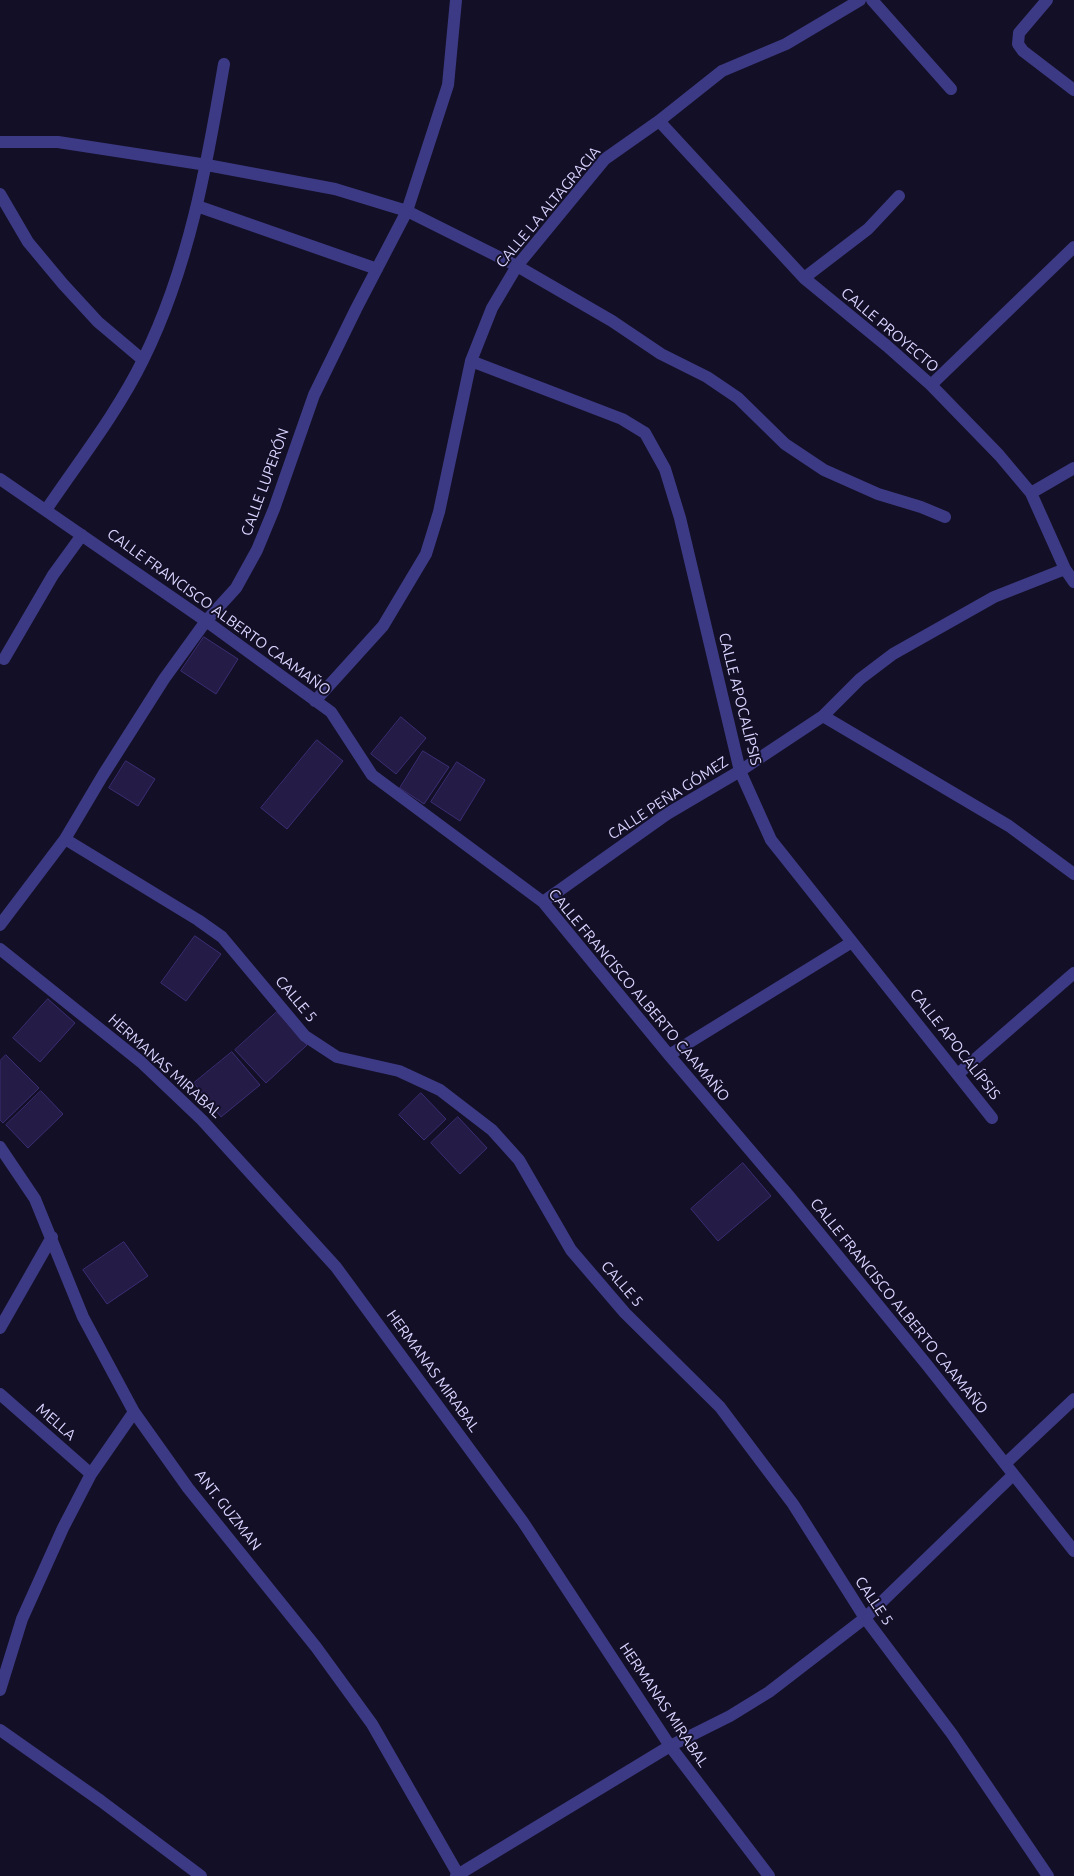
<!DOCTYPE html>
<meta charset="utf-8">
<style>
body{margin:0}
canvas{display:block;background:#130f26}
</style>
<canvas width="1074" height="1876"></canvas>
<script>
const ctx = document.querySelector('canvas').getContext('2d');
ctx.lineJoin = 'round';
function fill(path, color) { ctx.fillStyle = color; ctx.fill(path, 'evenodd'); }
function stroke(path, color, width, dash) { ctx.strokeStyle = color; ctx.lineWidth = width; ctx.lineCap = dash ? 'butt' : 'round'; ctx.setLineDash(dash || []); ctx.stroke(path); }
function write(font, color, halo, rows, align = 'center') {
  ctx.font = font + ' Ubuntu,sans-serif'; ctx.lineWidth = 4; ctx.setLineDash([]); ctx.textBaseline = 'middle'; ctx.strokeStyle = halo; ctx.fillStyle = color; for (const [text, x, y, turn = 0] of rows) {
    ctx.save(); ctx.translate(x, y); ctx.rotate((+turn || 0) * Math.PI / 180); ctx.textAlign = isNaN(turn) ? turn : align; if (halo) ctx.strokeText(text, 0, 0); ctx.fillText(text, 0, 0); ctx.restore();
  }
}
const building = new Path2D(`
 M204,637L238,659L216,694L181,671Z
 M401,717L426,738L396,774L371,754Z
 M317,740L343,761L287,829L261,808Z
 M423,751L449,767L424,804L400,788Z
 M126,761L155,779L138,806L109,788Z
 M457,762L485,780L460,821L431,802Z
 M195,936L221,954L186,1001L161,983Z
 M48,999L75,1023L40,1062L13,1038Z
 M277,1012L307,1045L266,1083L235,1050Z
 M232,1052L260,1085L221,1117L194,1083Z
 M6,1055L39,1088L3,1123L0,1120V1061Z
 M41,1091L63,1114L28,1148L6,1125Z
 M421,1093L446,1119L424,1140L399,1115Z
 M458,1117L487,1148L460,1174L431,1143Z
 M743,1163L771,1196L718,1241L691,1209Z
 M124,1242L148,1276L107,1304L83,1270Z`);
const minor = new Path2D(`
 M872,0L951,89
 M1047,0L1019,33L1018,44L1023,51L1074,90
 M659,121L804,278L887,346L931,385L999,455L1031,493L1065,569L1074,582
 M0,142H58L207,165L335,189L407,211L517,266L612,321L661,354L707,377L738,398L785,444L824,470L878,494L921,507L945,517
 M0,194L28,242L63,284L98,322L143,360
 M197,206L377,269
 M804,278L868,229L899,196
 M471,361L622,419L645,433L665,469L680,518L740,771L771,840L992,1118
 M931,385L1074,247
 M0,479L206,621L331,712L372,775L543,902L669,1055L789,1196L927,1365L1074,1551
 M1031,493L1074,468
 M46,510C79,461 117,413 143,360C189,267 207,165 224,64
 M4,659L53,575L82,535
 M315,701L383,626L426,554L439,512L471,361L492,308L517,266L605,159L659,121L722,71L786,44L860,0
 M823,716L1009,826L1074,874
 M65,839L198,920L222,937L305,1036L337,1057L399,1071L440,1090L492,1130L519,1160L571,1250L625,1313L720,1407L793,1504L865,1618L952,1734L1048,1876
 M543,902L667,814L740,771L823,716L860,679L893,654L994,597L1065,569
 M0,925L65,839L103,775L164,679L206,621L236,588L257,550L274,509L314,395L356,309L407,211L448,85L456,0
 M0,949L141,1062L202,1120L336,1267L523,1522L670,1746L769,1876
 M669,1055L852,942
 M958,1074L1074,973
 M0,1147L35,1199L83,1317L134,1412L188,1488L316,1647L372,1724L459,1876
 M0,1328L52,1237
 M0,1394L91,1474
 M1005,1464L1074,1399
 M0,1690L22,1619L63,1528L91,1474L134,1412
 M0,1730L101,1801L201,1876
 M456,1876L670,1746L730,1716L769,1692L865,1618L1013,1475`);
const streetNames = [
 ["CALLE LA ALTAGRACIA",548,207,-50],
 ["CALLE PROYECTO",890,330,40],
 ["CALLE LUPERÓN",265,482,-70],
 ["CALLE FRANCISCO ALBERTO CAAMAÑO",219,612,36],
 ["CALLE APOCALÍPSIS",740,699,76],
 ["CALLE PEÑA GÓMEZ",668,798,-33],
 ["CALLE FRANCISCO ALBERTO CAAMAÑO",639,995,50],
 ["CALLE 5",296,999,50],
 ["CALLE APOCALÍPSIS",955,1044,52],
 ["HERMANAS MIRABAL",165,1066,42],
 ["CALLE 5",622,1284,49],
 ["CALLE FRANCISCO ALBERTO CAAMAÑO",899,1306,51],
 ["HERMANAS MIRABAL",433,1371,54],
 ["MELLA",56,1422,41],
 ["ANT. GUZMAN",228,1510,52],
 ["CALLE 5",874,1601,56],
 ["HERMANAS MIRABAL",664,1705,56]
];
fill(building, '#241b47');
stroke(building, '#3b2d73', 1);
stroke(minor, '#3d3a85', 12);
write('15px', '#d9d4ff', '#130f26', streetNames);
</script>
